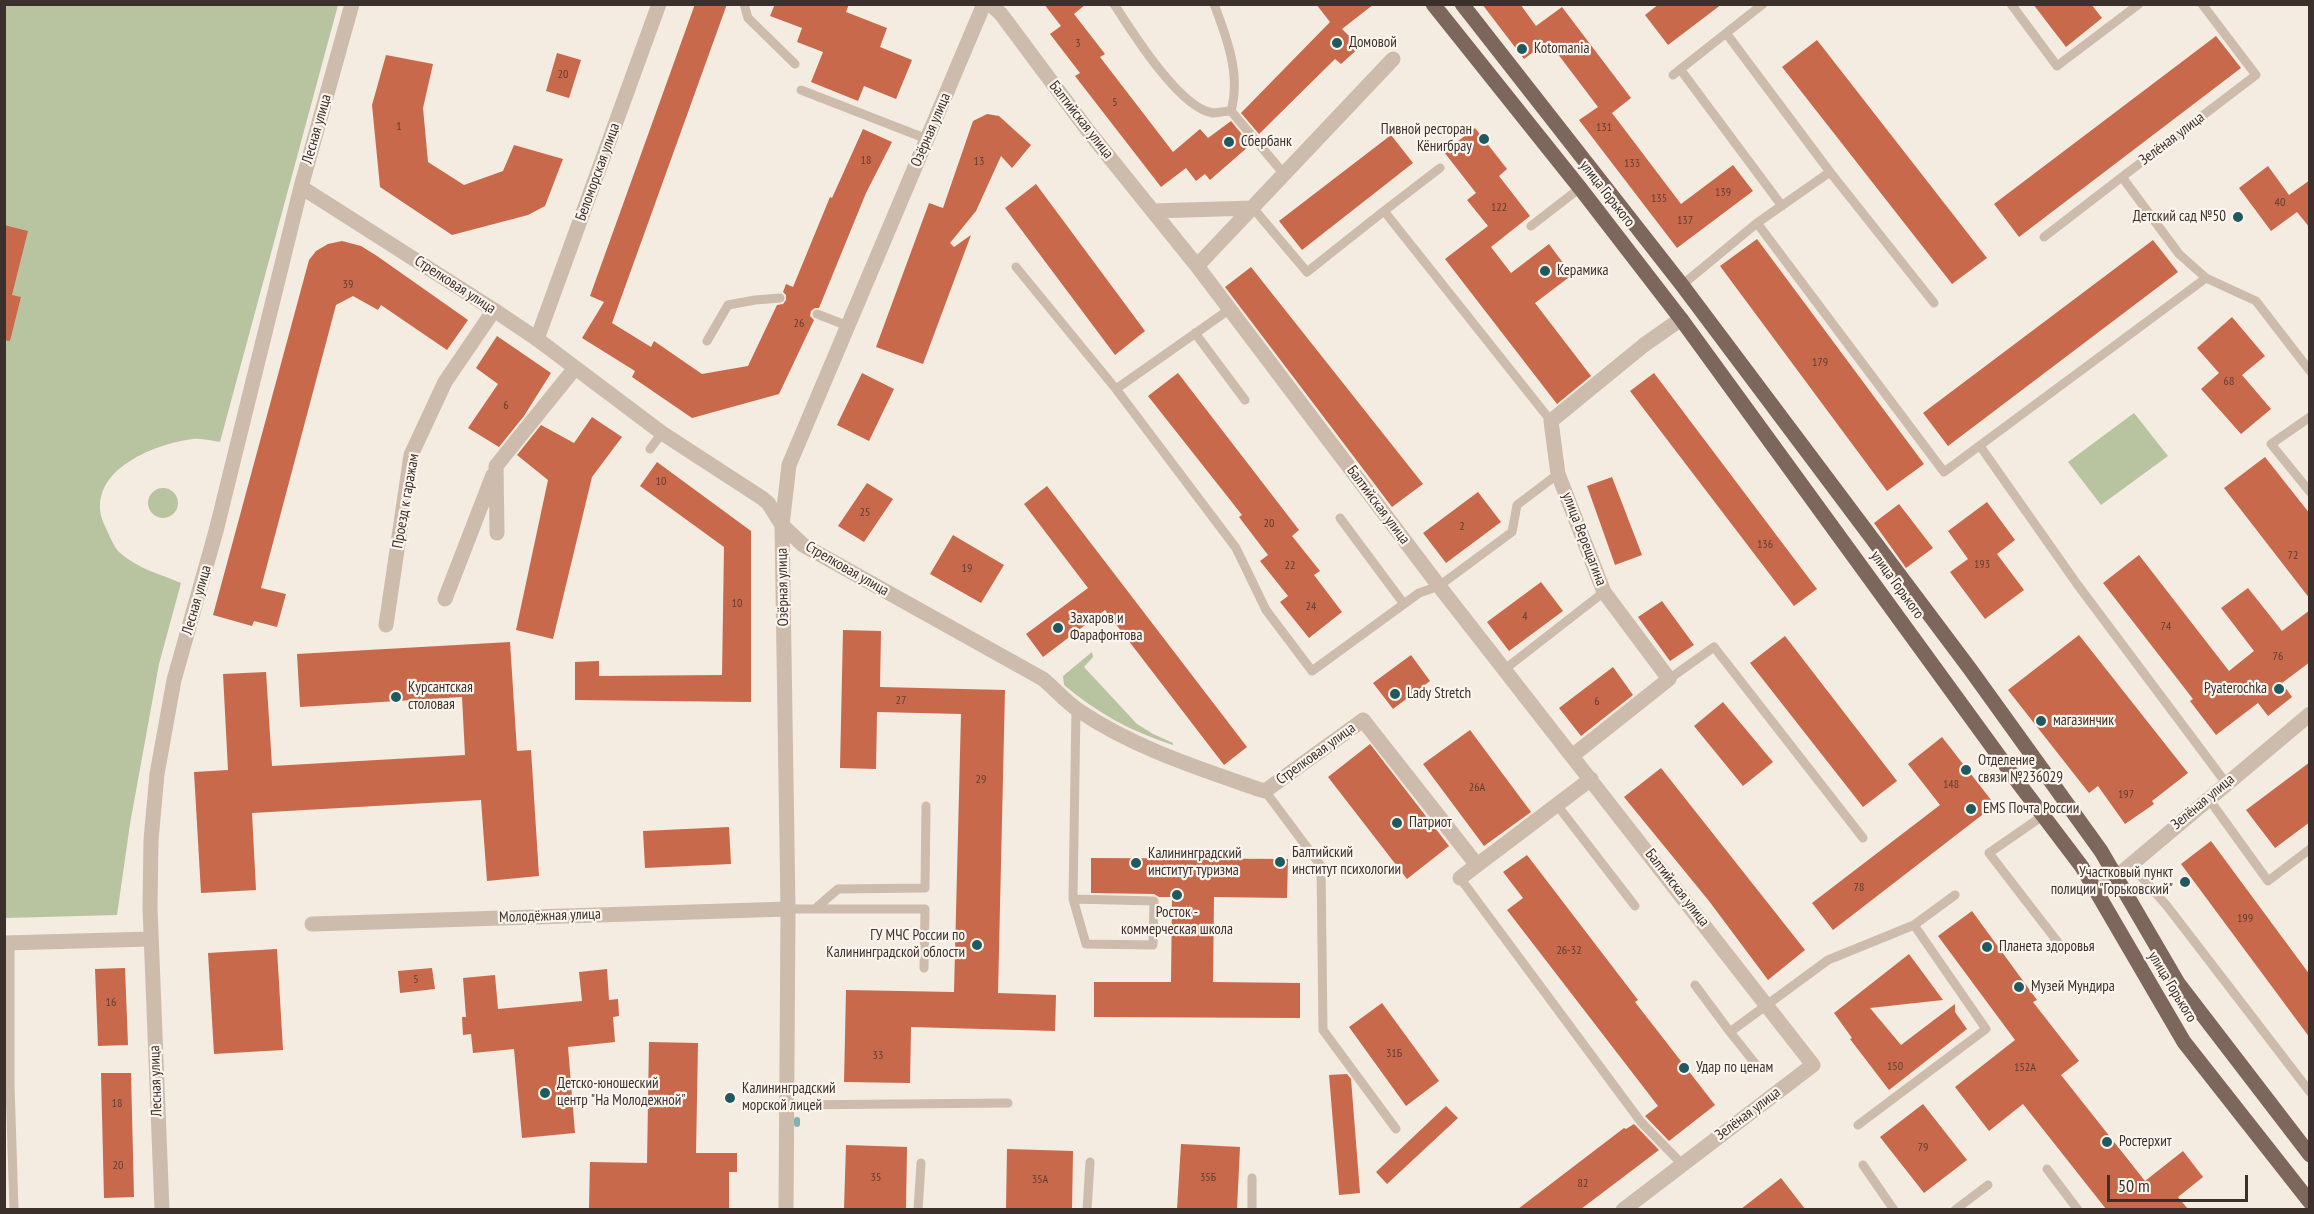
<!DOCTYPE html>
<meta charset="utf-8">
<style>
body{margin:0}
#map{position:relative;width:2314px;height:1214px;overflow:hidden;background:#f4ebe1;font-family:"PT Sans Narrow",sans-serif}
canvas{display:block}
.frame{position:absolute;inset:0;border:6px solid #3b302b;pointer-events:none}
.scale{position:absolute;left:2107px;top:1175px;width:141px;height:27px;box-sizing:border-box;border:3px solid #3b302b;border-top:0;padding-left:8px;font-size:18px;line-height:21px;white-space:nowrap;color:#3b302b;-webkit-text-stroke:4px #fbf5ee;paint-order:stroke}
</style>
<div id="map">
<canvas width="2314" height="1214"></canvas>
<div class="frame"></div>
<div class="scale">50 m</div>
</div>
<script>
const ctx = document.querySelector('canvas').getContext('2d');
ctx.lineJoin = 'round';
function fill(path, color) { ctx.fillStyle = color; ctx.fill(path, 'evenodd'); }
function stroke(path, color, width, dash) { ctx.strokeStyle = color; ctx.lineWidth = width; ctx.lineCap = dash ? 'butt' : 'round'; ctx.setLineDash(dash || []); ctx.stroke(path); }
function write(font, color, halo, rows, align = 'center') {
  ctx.font = font + ' "PT Sans Narrow",sans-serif'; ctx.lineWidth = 4.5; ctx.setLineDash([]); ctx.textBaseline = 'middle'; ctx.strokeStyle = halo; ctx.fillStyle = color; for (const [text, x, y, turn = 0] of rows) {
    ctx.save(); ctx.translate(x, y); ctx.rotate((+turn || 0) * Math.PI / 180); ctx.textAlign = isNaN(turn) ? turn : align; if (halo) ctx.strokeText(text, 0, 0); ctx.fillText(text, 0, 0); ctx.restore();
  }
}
const green = new Path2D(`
 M4,5H338L220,442C212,441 202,438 193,439C152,444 83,473 104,524C108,532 113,546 119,552C136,568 160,574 181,583L159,664L130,824L117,915L5,918Z
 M2134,413L2168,456L2101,505L2068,462Z
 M148 503a15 15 0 1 1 30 0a15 15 0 1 1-30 0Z
 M1092,652L1093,657L1084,667L1137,724L1153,734L1173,743V745C1132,732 1097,713 1064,685L1063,676Z`);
const stream = new Path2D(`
 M797,1124V1120`);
const building = new Path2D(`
 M695,4H727L612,323L651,347L654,341L702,374L748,366L777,305L783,304L786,300V295L783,292L786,284L793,287L830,197L832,198L863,129L892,142L866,193L819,308H815L811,311L810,316L814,320L779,394L692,418L632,377L635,371L582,338L604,302L590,296Z
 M775,4H849L846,12L887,28L880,47L912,60L896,99L864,86L858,101L811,82L823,52L797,42L802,28L770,16Z
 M1044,4H1086L1074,14L1105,54L1100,57L1173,152L1200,129L1208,138L1231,121L1249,143V146L1210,180L1205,174L1196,181L1186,168L1161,187L1075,76L1080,73L1050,34L1061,26Z
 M1316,4H1374L1342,29L1360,47L1341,64L1335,59L1259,134L1241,113L1330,22Z
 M1482,4H1520L1536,26L1562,7L1631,98L1612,113L1681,204L1733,165L1753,191L1677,248L1579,120L1598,107L1548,41L1524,59Z
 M1659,4H1722L1668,45L1645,15Z
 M2033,4H2091L2102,18L2066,47Z
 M2216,36L2241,68L2019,237L1994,204Z
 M1817,40L1987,258L1952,284L1782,67Z
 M557,53L581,60L569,98L546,91Z
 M386,55L433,64L423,108L428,162L464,185L503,171L514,145L563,159L545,206L528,215L452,235L380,187L372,105Z
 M987,114L999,116L1031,145L1012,168L1001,156L976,211L950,243L954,247L971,235L923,364L876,347L929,203L943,208L973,121Z
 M1475,128L1507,169L1499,176L1530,216L1491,247L1511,273L1549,244L1572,275L1535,303L1591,376L1557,404L1445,259L1488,226L1467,200L1476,193L1444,152Z
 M1391,135L1413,163L1302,250L1279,221Z
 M2268,166L2289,195L2310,180V228L2297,212L2271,231L2239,188Z
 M1036,184L1145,331L1115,355L1005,208Z
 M4,225L28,231L12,295L21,297L10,341L4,340Z
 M1757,239L1924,464L1887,491L1720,266Z
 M2153,240L2178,272L1948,446L1923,413Z
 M342,241L361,246L377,256L468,320L447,350L381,305L378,310L353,296L336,305L261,588L286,594L277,627L254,621L252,626L213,615L309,260L316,251L328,244Z
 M1251,267L1423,484L1392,507L1225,287Z
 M2232,317L2265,356L2242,375L2271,409L2241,434L2201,389L2219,373L2197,348Z
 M497,336L551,373L524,416L499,447L468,428L498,384L476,368Z
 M862,373L894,389L869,441L837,425Z
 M1178,373L1299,530L1292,536L1320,571L1314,575L1342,612L1309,638L1280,602L1288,596L1260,561L1268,555L1239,517L1242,515L1148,396Z
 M1654,373L1817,589L1794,606L1630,391Z
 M592,417L622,437L592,477L553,639L516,630L548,480L517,455L541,425L574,443Z
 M2265,457L2310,514V599L2224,488Z
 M657,462L751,531V702L575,700V662L599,661V676L722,675L724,547L640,486Z
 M1612,477L1642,555L1615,565L1587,486Z
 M867,483L893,499L864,542L838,526Z
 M1047,486L1247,747L1224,765L1105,610L1043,657L1026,634L1088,588L1024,504Z
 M1478,492L1501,522L1446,563L1423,533Z
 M1987,502L2015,540L1997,554L2024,590L1985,619L1950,572L1968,559L1948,531Z
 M1899,504L1933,548L1906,568L1874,523Z
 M953,535L1004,565L981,603L930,574Z
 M2139,555L2229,671L2254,651L2221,608L2248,588L2282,631L2310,610V662L2282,683L2292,697L2268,716L2258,703L2216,735L2190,701L2193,699L2103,583Z
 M1541,582L1563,611L1509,651L1487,622Z
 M1662,601L1694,645L1670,661L1638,617Z
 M843,630L881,631L880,687L1005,690L998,993L1056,995L1055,1031L911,1027L910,1083L844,1082L846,990L954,992L961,714L877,712L876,769L840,768Z
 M2079,635L2188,773L2152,801L2154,804L2125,824L2098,786L2089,793L2008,690Z
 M1785,636L1897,781L1863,807L1750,663Z
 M510,642L517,751L531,750L539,876L487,881L481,800L252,813L256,890L201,893L194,772L228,770L223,674L266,672L272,766L465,755L462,697L300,707L297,654Z
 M1411,655L1430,681L1393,709L1373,683Z
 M1613,667L1633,695L1581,736L1559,708Z
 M1723,702L1773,762L1743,786L1694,726Z
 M1470,730L1531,812L1484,846L1423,764Z
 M1942,737L1995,805L1833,930L1812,903L1940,805L1908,764Z
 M1370,744L1449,846L1407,879L1328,777Z
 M2310,762V822L2275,848L2246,810Z
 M1661,768L1805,950L1768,980L1709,901L1624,797Z
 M729,827L731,864L645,868L643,831Z
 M2211,841L2310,975V1038L2181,864Z
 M1527,855L1638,1000L1635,1002L1715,1105L1669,1141L1645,1116L1658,1106L1507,910L1523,898L1503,872Z
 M1091,858L1288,859L1287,898L1214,897L1213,982L1300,983V1018L1094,1017V982H1171L1172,897H1159L1154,894L1091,893Z
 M1972,911L2037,1000L2033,1002L2079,1061L2061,1075L2145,1181L2183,1151L2203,1177L2178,1197L2188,1209H2106L2023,1104L1989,1131L1955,1087L2015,1040L1938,936Z
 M277,949L283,1050L214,1054L208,953Z
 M1909,954L1943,1000L1870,1008L1901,1045L1955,1004V1012L1967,1029L1889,1090L1850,1039L1852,1038L1834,1013Z
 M125,968L128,1045L98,1046L95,969Z
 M432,968L435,989L400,993L398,971Z
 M607,969L609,1000L618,999L619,1016L613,1017L615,1042L568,1047L575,1133L522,1138L514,1049L473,1053L471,1034L463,1035L462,1017H466L463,978L495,975L498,1009L582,1001L579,972Z
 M1382,1003L1439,1081L1406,1106L1349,1027Z
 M649,1042L698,1043L696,1153H737V1172H729V1209H589L590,1162L647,1163Z
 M101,1073H131L134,1197L104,1198Z
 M1347,1074L1351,1079L1360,1193L1339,1195L1329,1075Z
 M1923,1104L1967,1160L1924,1193L1880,1137Z
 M1446,1106L1458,1118L1387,1184L1376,1172Z
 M1634,1124L1659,1150L1581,1209H1518L1624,1128L1626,1129Z
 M1181,1144L1240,1147L1237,1209H1177Z
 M846,1145L907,1147L906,1209H844Z
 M1007,1149L1073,1151L1072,1209H1006Z
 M1781,1178L1805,1209H1741Z`);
const service = new Path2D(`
 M744,4L748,18L795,64
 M1114,4C1132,32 1180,109 1213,113C1218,113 1225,111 1231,111
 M1214,4C1227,38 1241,75 1231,111L1284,174
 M2011,4L2057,66L2139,4
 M2202,4L2256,75L2122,177L2179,254L2206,278L2256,301L2310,371
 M1726,33L1830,172
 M1680,69L1782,206
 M1673,75L1763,4
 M801,90L927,139
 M1253,208L1307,272L1384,211L1551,421
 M1384,211L1440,168
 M1757,223L1944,472L2206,278
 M1531,226L1580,188
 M2044,237L2122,177
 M1016,267L1116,389L1230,309
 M1682,285L1757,223L1830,172L1934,303
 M817,314L848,326
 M1195,333L1245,400
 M707,341L728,305L755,300L780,298
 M1116,389L1236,548L1266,610L1312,671L1419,593L1439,586L1512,532L1517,505L1558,474
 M2310,417L2271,444L2310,492
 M1980,446L2077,584L2226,783
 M650,449L662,433
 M1340,518L1404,604
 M1505,669L1604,592
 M1669,679L1714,647L1863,838
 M1265,791L1321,866L1323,1030L1396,1129
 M2208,798L2268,881L2310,849
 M1557,805L1635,906
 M2044,815L1989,853L2060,945
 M2130,864L2167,906L2310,1092
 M1460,878L1641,1122L1682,1164
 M1073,899L1154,901L1153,945L1086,944L1073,899L1076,709
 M816,908L838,889L925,888L926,806
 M788,909H925L924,968
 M10,943V1085L14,1210
 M1695,985L1730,1032L1828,960L1914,925L1955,895
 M1730,1032L1758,1067
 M788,1105L1008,1103
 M1858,1125L1986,1029L1914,925
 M1863,1165L1894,1210
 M2047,1169L2078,1210
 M1252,1178V1210
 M918,1210L921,1163
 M1087,1210L1090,1162
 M1955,1210L1988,1185`);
const minor = new Path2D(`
 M990,4L1001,14L1089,132L1197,266L1439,586L1813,1065L1623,1210
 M1153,211L1253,208
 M1197,266L1393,59
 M537,339L659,4
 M782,525L803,545L1043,679C1055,689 1066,702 1078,710C1134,748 1198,768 1261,790L1265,791L1363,720L1477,865
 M497,533L496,466L575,368
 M445,599L493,475
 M386,625L411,455L445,382L494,310
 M1572,756L1669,679L1604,592L1558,474L1551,421L1644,345L1681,319
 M1460,878L1591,779
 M312,924L788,909`);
const tertiary = new Path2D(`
 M301,187L494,310L537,339L662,433L762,498L768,503L782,525
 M2097,891L2115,878L2310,714
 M4,943L151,939
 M162,1210L150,908L151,840L157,774L174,680L216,531L301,187L352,4
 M786,1210L788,909L782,525L789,465L984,4`);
const primary = new Path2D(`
 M1433,4L1580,188L1681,319L2020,785L2082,867L2184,1042L2310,1202
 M1462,4L1682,285L1970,669L2101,851L2178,983L2310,1155`);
const markers = [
 [1337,43,6,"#1f5a5e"],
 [1522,49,6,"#1f5a5e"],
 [1484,139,6,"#1f5a5e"],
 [1229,142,6,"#1f5a5e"],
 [2238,217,6,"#1f5a5e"],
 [1545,271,6,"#1f5a5e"],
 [1058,628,6,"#1f5a5e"],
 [2279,689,6,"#1f5a5e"],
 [1395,694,6,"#1f5a5e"],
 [396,697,6,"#1f5a5e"],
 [2041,721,6,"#1f5a5e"],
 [1966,770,6,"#1f5a5e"],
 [1971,809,6,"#1f5a5e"],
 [1397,823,6,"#1f5a5e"],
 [1280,862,6,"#1f5a5e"],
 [1136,863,6,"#1f5a5e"],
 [2185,882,6,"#1f5a5e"],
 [1177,895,6,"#1f5a5e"],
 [977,945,6,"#1f5a5e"],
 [1987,947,6,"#1f5a5e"],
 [2019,987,6,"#1f5a5e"],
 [1684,1068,6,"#1f5a5e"],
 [545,1093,6,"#1f5a5e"],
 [730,1098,6,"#1f5a5e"],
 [2107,1142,6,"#1f5a5e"]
];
const numberNames = [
 ["3",1078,44],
 ["20",563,75],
 ["5",1115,103],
 ["1",399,127],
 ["131",1604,128],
 ["18",866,161],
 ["13",979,162],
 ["133",1632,164],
 ["139",1723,193],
 ["135",1659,199],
 ["40",2280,203],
 ["122",1499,208],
 ["137",1685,221],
 ["39",348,285],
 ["26",799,324],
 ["179",1820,363],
 ["68",2229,382],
 ["6",506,406],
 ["10",661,482],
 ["25",865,513],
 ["20",1269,524],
 ["2",1462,527],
 ["136",1765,545],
 ["72",2293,556],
 ["193",1982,565],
 ["22",1290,566],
 ["19",967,569],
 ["10",737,604],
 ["24",1311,607],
 ["4",1525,617],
 ["74",2166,627],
 ["76",2278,657],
 ["27",901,701],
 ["6",1597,702],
 ["29",981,780],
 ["148",1951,785],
 ["26А",1477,788],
 ["197",2126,795],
 ["78",1859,888],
 ["199",2245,919],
 ["26-32",1569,951],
 ["5",416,980],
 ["16",111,1003],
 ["31Б",1394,1054],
 ["33",878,1056],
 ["150",1895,1067],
 ["152А",2025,1068],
 ["18",117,1104],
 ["79",1923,1148],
 ["20",118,1166],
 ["35",876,1178],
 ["35Б",1208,1178],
 ["35А",1040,1180],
 ["82",1583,1184]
];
const poiNames = [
 ["Домовой",1349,43],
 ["Kotomania",1534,49],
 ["Пивной ресторан",1472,130,"right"],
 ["Кёнигбрау",1472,147,"right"],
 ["Сбербанк",1241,142],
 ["Детский сад №50",2226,217,"right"],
 ["Керамика",1557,271],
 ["Захаров и",1070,619],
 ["Фарафонтова",1070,636],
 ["Курсантская",408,688],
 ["столовая",408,705],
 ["Pyaterochka",2267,689,"right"],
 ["Lady Stretch",1407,694],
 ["магазинчик",2053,721],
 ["Отделение",1978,761],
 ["связи №236029",1978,778],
 ["EMS Почта России",1983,809],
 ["Патриот",1409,823],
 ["Балтийский",1292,853],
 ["институт психологии",1292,870],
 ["Калининградский",1148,854],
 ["институт туризма",1148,871],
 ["Участковый пункт",2173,873,"right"],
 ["полиции \"Горьковский\"",2173,890,"right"],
 ["Росток -",1177,913,"center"],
 ["коммерческая школа",1177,930,"center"],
 ["ГУ МЧС России по",965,936,"right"],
 ["Калининградской облости",965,953,"right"],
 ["Планета здоровья",1999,947],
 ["Музей Мундира",2031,987],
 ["Удар по ценам",1696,1068],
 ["Детско-юношеский",557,1084],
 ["центр \"На Молодежной\"",557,1101],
 ["Калининградский",742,1089],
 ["морской лицей",742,1106],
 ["Ростерхит",2119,1142]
];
const streetNames = [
 ["Балтийская улица",1081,120,52],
 ["Лесная улица",317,129,-74],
 ["Озёрная улица",931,130,-67],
 ["Зелёная улица",2172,139,-37],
 ["Беломорская улица",598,172,-70],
 ["улица Горького",1607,194,52],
 ["Стрелковая улица",455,285,33],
 ["Проезд к гаражам",406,501,-80],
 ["Балтийская улица",1378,505,53],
 ["улица Верещагина",1584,539,69],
 ["Стрелковая улица",847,569,30],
 ["улица Горького",1897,585,54],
 ["Озёрная улица",783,587,-91],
 ["Лесная улица",197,600,-74],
 ["Стрелковая улица",1316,754,-36],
 ["Зелёная улица",2203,802,-40],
 ["Балтийская улица",1677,888,52],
 ["Молодёжная улица",550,916,-2],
 ["улица Горького",2172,987,59],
 ["Лесная улица",156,1081,-92],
 ["Зелёная улица",1748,1114,-37]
];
fill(green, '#b8c4a0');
stroke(stream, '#7fb0b2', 6);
fill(building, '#c8694b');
stroke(service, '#cdbbac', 9);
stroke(minor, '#cdbbac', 15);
stroke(tertiary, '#cdbbac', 15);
stroke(primary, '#7d675c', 15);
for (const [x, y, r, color] of markers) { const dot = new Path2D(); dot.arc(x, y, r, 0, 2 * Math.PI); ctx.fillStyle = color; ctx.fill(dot); stroke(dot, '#fbf5ee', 2); }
write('12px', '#5e3e33', null, numberNames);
write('15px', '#3b302b', '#fbf5ee', poiNames, 'left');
write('15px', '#3b302b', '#fbf5ee', streetNames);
</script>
